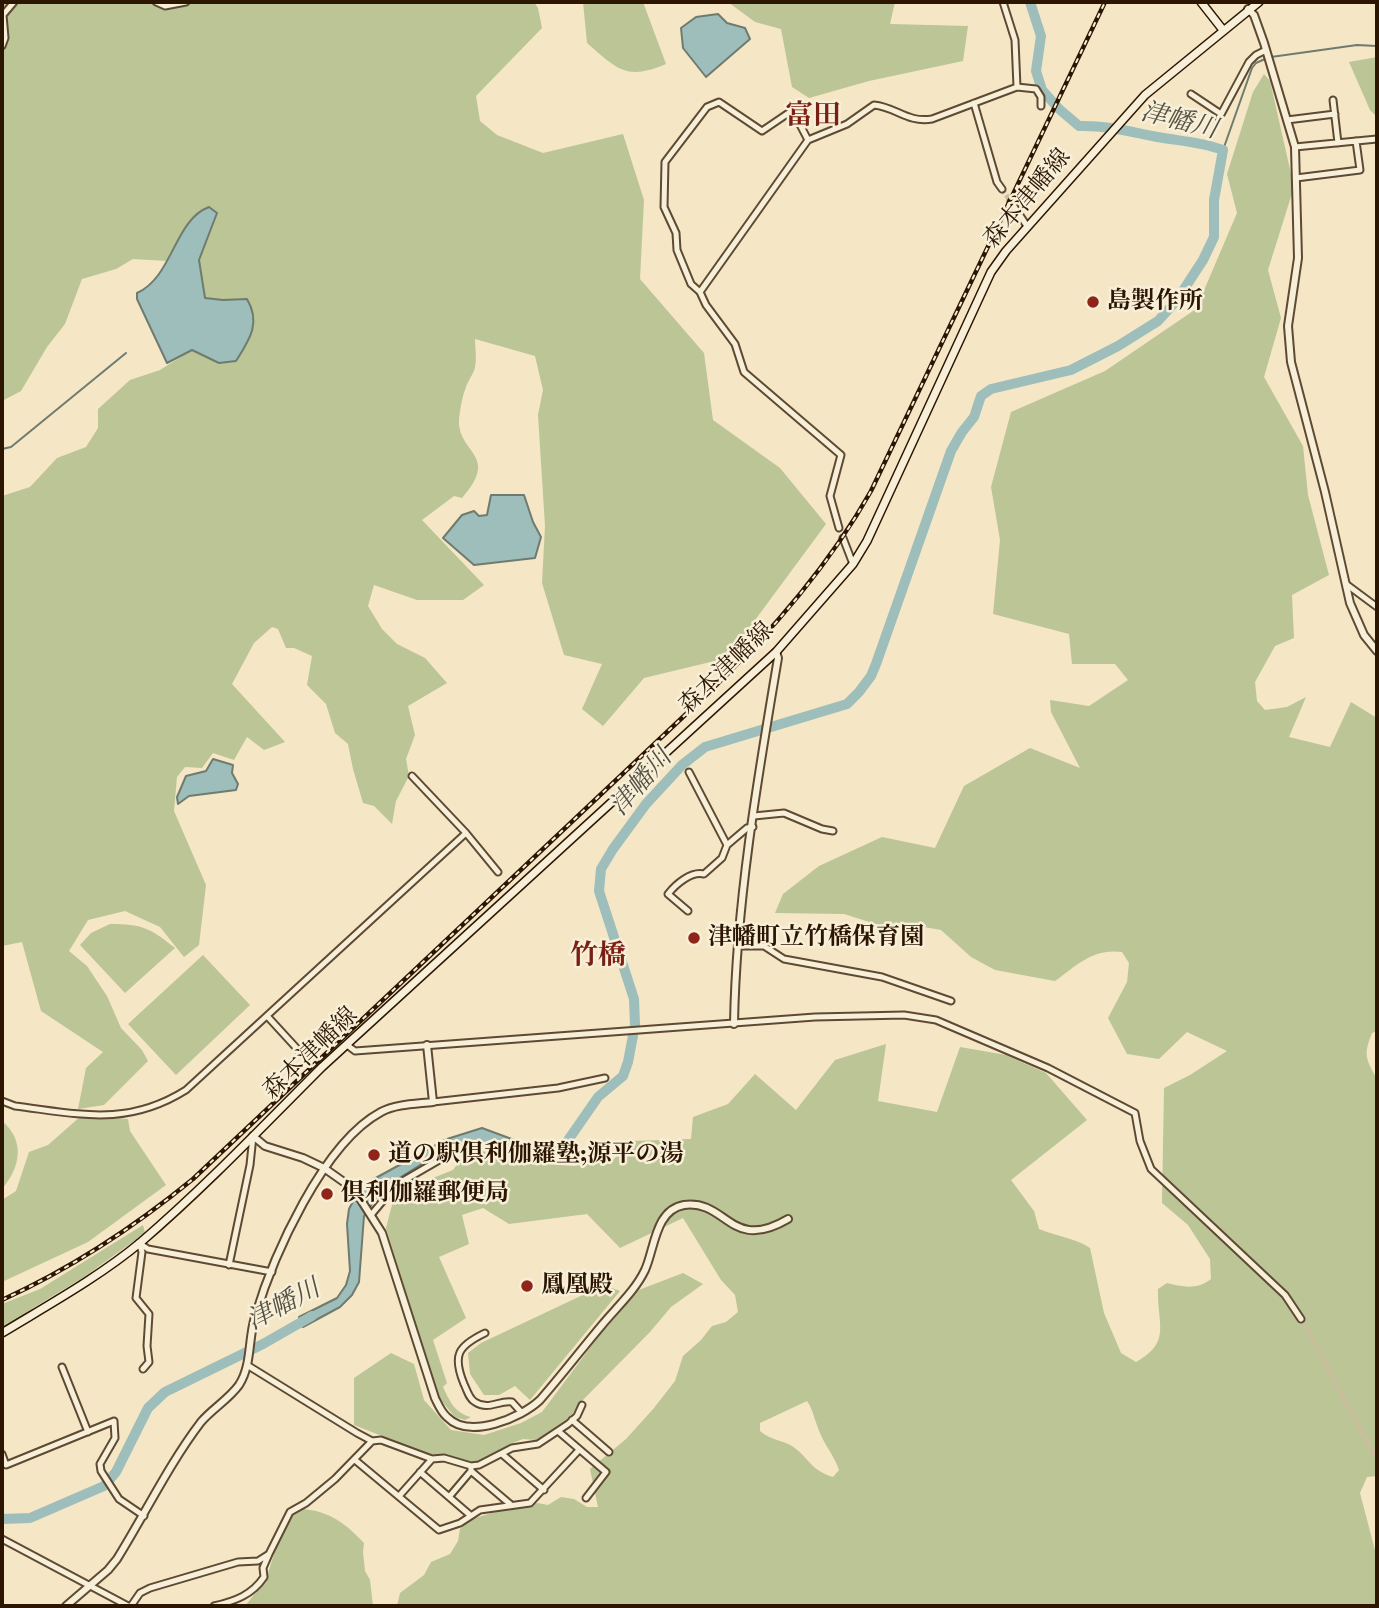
<!DOCTYPE html>
<meta charset="utf-8">
<style>
body{margin:0}
#map{position:relative;width:1379px;height:1608px;overflow:hidden;background:#f5e6c5;font-family:"Libre Bodoni",serif}
canvas{display:block}
.frame{position:absolute;inset:0;border:4px solid #2c1602;pointer-events:none}
</style>
<div id="map">
<canvas width="1379" height="1608"></canvas>
<div class="frame"></div>
</div>
<script>
const ctx = document.querySelector('canvas').getContext('2d');
ctx.lineJoin = 'round';
function fill(path, color) { ctx.fillStyle = color; ctx.fill(path, 'evenodd'); }
function stroke(path, color, width, dash) { ctx.strokeStyle = color; ctx.lineWidth = width; ctx.lineCap = dash ? 'butt' : 'round'; ctx.setLineDash(dash || []); ctx.stroke(path); }
function write(font, color, halo, rows, align = 'center') {
  ctx.font = font + ' "Libre Bodoni","Noto Serif JP",serif'; ctx.lineWidth = 5; ctx.setLineDash([]); ctx.textBaseline = 'middle'; ctx.strokeStyle = halo; ctx.fillStyle = color; for (const [text, x, y, turn = 0] of rows) {
    ctx.save(); ctx.translate(x, y); ctx.rotate((+turn || 0) * Math.PI / 180); ctx.textAlign = isNaN(turn) ? turn : align; if (halo) ctx.strokeText(text, 0, 0); ctx.fillText(text, 0, 0); ctx.restore();
  }
}
const green = new Path2D(`
 M2,2H534L538,8L542,28L476,96L480,121L497,135L543,153L623,134L644,200L640,279L704,353L713,420L780,468L826,524L727,658L644,678L603,726L582,709L602,664L564,655L542,583L545,526L538,415L543,390L535,356L475,339C475,348 477,358 475,367C474,374 468,380 466,387C462,397 460,409 459,419C457,454 501,454 462,498L454,496L422,520L484,585L463,600H417L374,585L368,606L382,629L397,644L425,658L447,683L408,706L415,735L406,759L409,776L396,801L392,824L374,806L363,803L353,769L348,744L335,733L326,704L307,685L312,656L294,648H286L278,629L272,627L254,643L232,684L285,742L264,750L247,737L234,760L213,753L202,768L185,767L177,777L174,811L206,885L199,945L184,957L160,927L125,911L88,920L69,951L87,966L107,996L121,1028L142,1050L148,1061L104,1105L78,1109L86,1068L103,1052L41,1011L22,942L2,946V496L30,487L57,458L86,447L98,428V409L130,380L160,370L192,350L219,363L247,299L223,300L205,298L199,260L170,253L167,261L133,259L116,269L82,279L65,324L47,347L21,391L2,401Z
 M583,2H643L666,64C626,81 617,69 587,43Z
 M728,2H895L890,24L968,26L963,61L869,81L809,98L792,87L781,29L755,22Z
 M1377,57V117L1370,110L1349,62Z
 M1264,74L1270,81L1294,187L1268,270L1281,318L1264,377L1303,446L1308,495L1329,575L1292,595L1294,638L1275,646L1255,682L1257,701L1265,710L1287,707L1306,697L1289,737L1330,747L1351,702L1377,718V1031L1372,1033C1363,1055 1366,1059 1377,1079V1476L1367,1477L1360,1493L1377,1558V1606H397L400,1593L424,1575L431,1562L450,1554L458,1541L460,1529L469,1520L501,1510L538,1503L548,1505L561,1497L574,1499L587,1507H598L590,1469L626,1439L654,1408L675,1381L683,1356L701,1340L712,1326L726,1322L738,1312L735,1295L721,1280L683,1218L620,1248L587,1214L509,1224L483,1208L462,1215L469,1244L439,1257L466,1318L433,1340L447,1383L443,1387C450,1402 455,1413 471,1417L465,1420L455,1417L438,1397L386,1228L393,1201L413,1186L453,1170L466,1152L493,1149L545,1164L574,1166L613,1160L631,1141L691,1139L693,1117L728,1104L755,1074L796,1110L835,1060L886,1044L878,1101L937,1112L960,1047L1006,1055L1046,1073L1087,1120L1011,1180L1034,1211L1039,1229C1056,1236 1075,1238 1090,1248L1104,1313L1121,1353L1136,1362C1172,1342 1157,1325 1158,1289L1167,1283C1183,1287 1197,1290 1211,1279L1210,1259L1188,1225L1162,1203L1164,1088L1190,1075L1227,1051L1187,1032L1159,1059L1127,1054L1108,1018L1127,982L1129,963L1122,952C1093,948 1077,965 1055,981L995,970L971,957L941,930L901,923L879,925L844,914L775,913L783,894L819,866L882,837L935,848L964,786L1030,748L1080,768L1051,712L1050,700L1089,706L1128,680L1115,664H1072L1069,634L993,614L1000,540L991,487L1011,412L1105,371L1196,309L1237,213L1227,174L1253,92ZM807,1401C813,1410 814,1418 818,1428C823,1443 834,1455 839,1470L833,1477C811,1470 811,1461 796,1449C786,1440 771,1441 760,1431V1423Z
 M110,924C142,924 150,928 175,948L125,993L80,945L91,933Z
 M203,955L250,1005L176,1075L128,1024Z
 M81,1116L128,1119L130,1131L166,1185L88,1242L2,1282V1200L16,1191L29,1152L48,1145Z
 M2,1121C26,1141 20,1168 2,1189Z
 M143,1225L145,1233L84,1277L2,1327V1304L40,1289Z
 M683,1273L703,1284L671,1307L650,1332L578,1405L571,1416L537,1440L523,1439L510,1444L500,1453L475,1463L425,1453L354,1425V1378L391,1353L414,1364L424,1400L451,1430L484,1435L521,1423L542,1412L631,1293Z
 M604,1285L620,1291L530,1400L515,1386L499,1395H484L470,1374L468,1353L481,1343Z
 M304,1509C331,1512 346,1524 364,1543L363,1552L365,1571L370,1580L373,1606H245L266,1580L278,1540L290,1517Z`);
const water = new Path2D(`
 M718,14L727,23L745,28L750,39L706,77L683,48L681,28L696,17Z
 M209,207L217,213L199,260L205,298L223,300L247,299C261,323 250,339 236,361L219,363L192,350L167,363L137,299V293C173,277 174,220 209,207Z
 M491,495H524L533,522L541,537L535,558L474,565L443,538L462,515L474,511L479,516L487,515Z
 M213,759L233,765L232,773L238,784L236,790L189,796L178,804L177,797L186,776L206,771Z
 M482,1128L536,1148L531,1156L484,1143H469L433,1157L382,1189L364,1216L359,1282L352,1295L340,1307L303,1327L299,1317L337,1298L346,1285L350,1271L347,1224L349,1209L361,1186L447,1139Z`);
const stream = new Path2D(`
 M1271,57L1357,45L1377,46
 M1223,150L1252,68L1256,63L1265,59
 M2,449L11,447L126,353`);
const river = new Path2D(`
 M522,1149L539,1154L554,1151L564,1146L598,1097L623,1076L628,1062L635,1025L634,999L599,891L601,869L613,849L646,804L682,765L705,747L847,704L859,692L871,676L876,664L951,451L962,432L974,417L981,396L991,389L1071,370L1118,346L1158,321L1177,300L1203,260L1214,237V200L1223,150C1201,142 1180,141 1157,137C1130,132 1107,125 1079,126L1059,109L1042,90L1036,71L1041,36L1030,2
 M2,1519L30,1518L104,1486L116,1472L148,1408L165,1392L263,1344L312,1316`);
const minorTunnel = new Path2D(`
 M1002,189L1011,202
 M1301,1319L1377,1460`);
const minor = new Path2D(`
 M156,2L165,6L186,2
 M2,46L5,38L3,15L14,2
 M1017,87L1036,89L1041,97V106
 M1191,94L1221,114
 M1333,100L1338,143
 M974,103L997,182L1002,189
 M1219,118L1249,62L1256,55L1266,50
 M1287,120L1335,114
 M1295,147L1377,139
 M1296,178L1360,170L1356,141
 M1011,202L1027,226
 M700,292L808,140
 M839,528L830,496L841,455L744,372L735,344L706,305L700,292L691,284L677,250L676,233L664,207L665,162L707,107L719,102L762,131L790,112L794,113L808,140L847,124L874,105C896,107 907,123 932,119L1017,87L1015,40L1003,2
 M843,538L853,564
 M1346,584L1377,607
 M689,772L727,845
 M412,776L466,833L498,872
 M754,816L784,813L822,829L833,831
 M688,911L668,894C676,884 691,871 704,874L722,858L727,845L747,828L753,827
 M738,946H764L784,959L882,977L951,1001
 M268,1017L301,1053L308,1057
 M347,1045L355,1051L815,1017L904,1015L936,1020L1048,1068L1135,1113L1140,1141L1151,1169L1285,1295L1301,1319
 M2,1101L15,1106C80,1114 127,1127 186,1090L466,833
 M433,1102L558,1088L605,1078
 M371,1215L396,1185L446,1156
 M139,1243L148,1249L272,1272
 M139,1243L142,1252L136,1298L149,1314L147,1346L149,1362L143,1369
 M229,1265L250,1165L253,1136
 M485,1333C458,1346 452,1355 464,1384C467,1390 469,1399 475,1402C489,1411 498,1400 512,1402L522,1413
 M62,1367L88,1432
 M572,1420L609,1452
 M558,1431L606,1472L586,1498
 M372,1441L381,1440L432,1459L444,1458L471,1466L479,1465L512,1448L538,1444L568,1424L577,1416L582,1405
 M2,1454L6,1465L114,1421L115,1438L100,1464L101,1471L119,1499L144,1516
 M502,1454L544,1490
 M355,1460L439,1530L460,1523L480,1510L530,1503L579,1450
 M471,1466V1471L510,1504
 M420,1472L470,1515
 M400,1495L432,1459
 M449,1497L471,1471
 M2,1539L128,1606
 M131,1606L140,1593L150,1588L238,1562L258,1561L269,1554L290,1512L306,1503L335,1479L372,1441L357,1433L247,1365
 M214,1606C235,1601 252,1595 264,1577L263,1568L269,1554`);
const tertiary = new Path2D(`
 M1248,9L1254,15L1264,43L1295,147L1298,258L1288,326L1291,362L1325,492L1350,603L1364,635L1377,651
 M734,1024C736,904 758,776 778,658L776,652
 M253,1136L265,1146L303,1158L324,1168L348,1185L361,1200L382,1233L435,1398C438,1404 441,1412 447,1417C469,1440 521,1418 540,1400C561,1376 581,1350 602,1325C616,1308 635,1291 645,1270C655,1248 655,1210 684,1205C727,1199 730,1253 788,1219
 M66,1606L108,1570L117,1559C145,1514 169,1464 201,1422C212,1409 229,1399 239,1385C252,1365 248,1339 255,1317C273,1256 323,1143 381,1112C396,1104 416,1104 433,1102L427,1045`);
const secondary = new Path2D(`
 M1201,2L1223,30
 M2,1333C48,1305 99,1277 141,1242C205,1187 263,1126 322,1067L776,652L853,564L867,541L991,272L1006,251L1145,95L1259,2`);
const rail = new Path2D(`
 M2,1300C72,1268 133,1228 193,1179L702,699C767,637 827,569 871,491L1105,2`);
const markers = [
 [1093,302,7,"#8f2418"],
 [694,938,7,"#8f2418"],
 [374,1155,7,"#8f2418"],
 [327,1194,7,"#8f2418"],
 [527,1286,7,"#8f2418"]
];
const streetNames = [
 ["森本津幡線",1028,199,-50],
 ["森本津幡線",727,669,-44],
 ["森本津幡線",311,1054,-44]
];
const poiNames = [
 ["島製作所",1107,302],
 ["津幡町立竹橋保育園",708,938],
 ["道の駅倶利伽羅塾;源平の湯",388,1155],
 ["倶利伽羅郵便局",341,1194],
 ["鳳凰殿",541,1286]
];
const waterNames = [
 ["津幡川",1179,122,14],
 ["津幡川",642,783,-49],
 ["津幡川",284,1306,-28]
];
const quarterNames = [
 ["富田",813,117],
 ["竹橋",598,957]
];
fill(green, '#bbc596');
fill(water, '#9dbeba');
stroke(water, '#707b70', 2);
stroke(stream, '#707b70', 2);
stroke(river, '#9dbeba', 10);
stroke(minorTunnel, '#cdbc9e', 5, [5, 2.5]);
stroke(minor, '#5e4a33', 9);
stroke(tertiary, '#5e4a33', 10);
stroke(secondary, '#2c1602', 10);
stroke(minor, '#f8efd9', 5);
stroke(tertiary, '#f8efd9', 6);
stroke(secondary, '#f8efd9', 7);
stroke(rail, '#2c1602', 4.5);
stroke(rail, '#f8efd9', 2, [5]);
for (const [x, y, r, color] of markers) { const dot = new Path2D(); dot.arc(x, y, r, 0, 2 * Math.PI); ctx.fillStyle = color; ctx.fill(dot); stroke(dot, '#f8efd9', 2.5); }
write('24px', '#2c1602', '#f8efd9', streetNames);
write('bold 24px', '#2c1602', '#f8efd9', poiNames, 'left');
write('italic 26px', '#545142', '#f8efd9', waterNames);
write('bold 28px', '#7a1f14', '#f8efd9', quarterNames);
</script>
